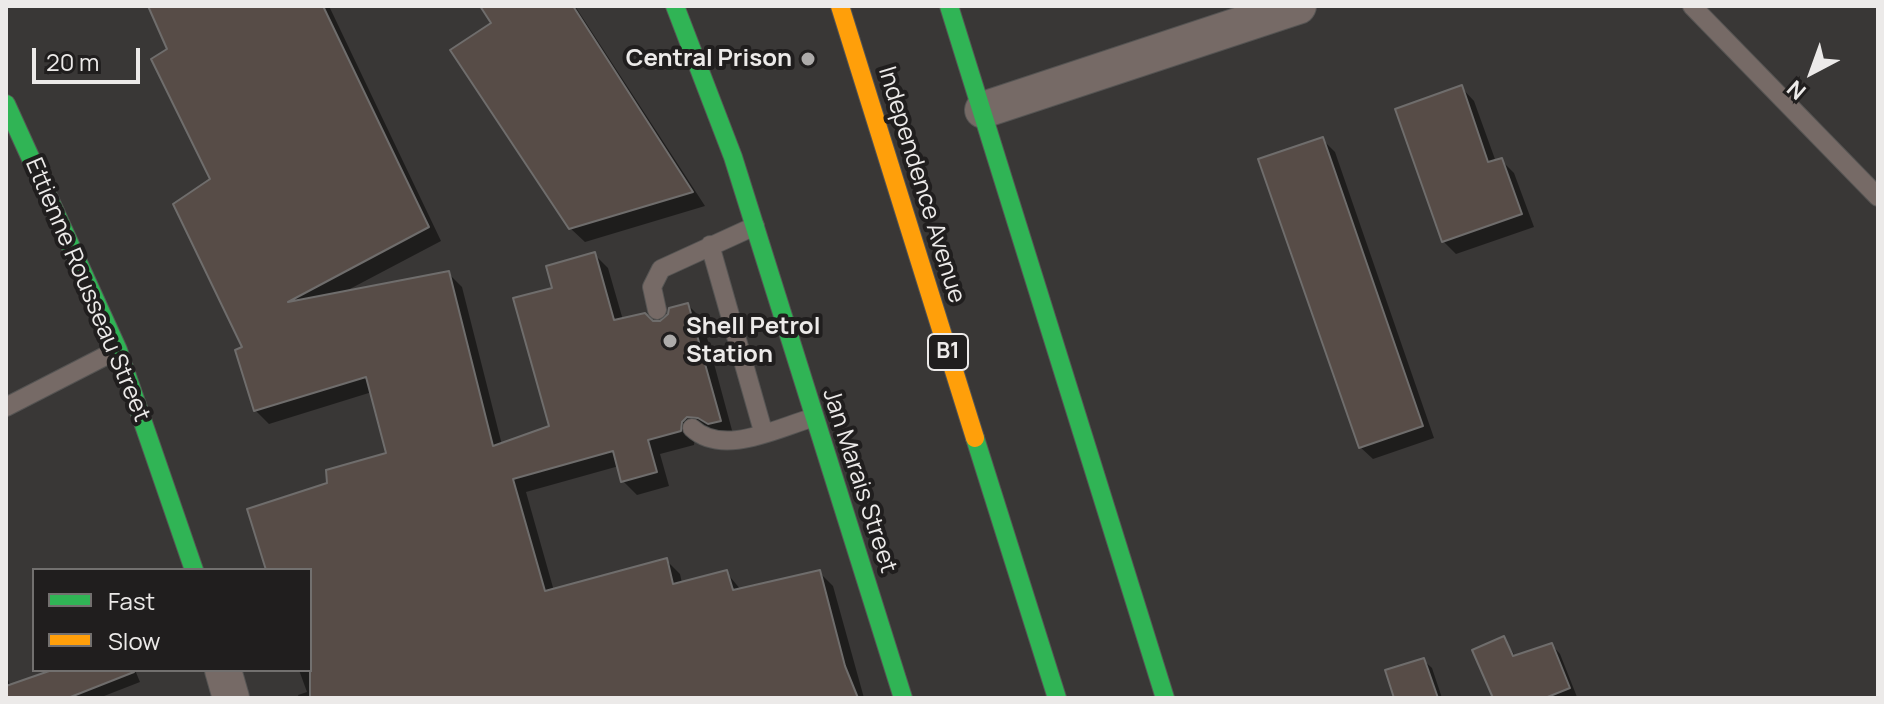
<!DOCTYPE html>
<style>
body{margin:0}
#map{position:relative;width:1884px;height:704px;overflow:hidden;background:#393736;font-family:Manrope,sans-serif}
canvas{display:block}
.frame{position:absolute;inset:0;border:8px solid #eceae9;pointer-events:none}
.legend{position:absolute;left:32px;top:568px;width:280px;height:104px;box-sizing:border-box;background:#201e1e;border:2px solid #72706f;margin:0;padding:10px 14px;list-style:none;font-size:24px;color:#eceae9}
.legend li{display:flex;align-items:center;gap:16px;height:40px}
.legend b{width:40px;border:2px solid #72706f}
.north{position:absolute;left:1772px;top:32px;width:80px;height:80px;-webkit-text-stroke:6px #201e1e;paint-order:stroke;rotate:221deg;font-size:22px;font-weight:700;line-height:32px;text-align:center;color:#eceae9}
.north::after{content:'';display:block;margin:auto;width:28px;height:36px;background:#eceae9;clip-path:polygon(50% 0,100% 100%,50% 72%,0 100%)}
.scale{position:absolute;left:32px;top:48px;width:108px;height:36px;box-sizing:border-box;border:4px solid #eceae9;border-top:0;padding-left:10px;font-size:24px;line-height:28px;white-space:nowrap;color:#eceae9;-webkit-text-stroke:6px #201e1e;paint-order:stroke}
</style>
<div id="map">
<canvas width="1884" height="704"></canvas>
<div class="frame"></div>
<ul class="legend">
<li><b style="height:10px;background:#30b455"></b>Fast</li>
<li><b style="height:10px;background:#ff9f0a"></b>Slow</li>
</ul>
<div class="north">N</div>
<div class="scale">20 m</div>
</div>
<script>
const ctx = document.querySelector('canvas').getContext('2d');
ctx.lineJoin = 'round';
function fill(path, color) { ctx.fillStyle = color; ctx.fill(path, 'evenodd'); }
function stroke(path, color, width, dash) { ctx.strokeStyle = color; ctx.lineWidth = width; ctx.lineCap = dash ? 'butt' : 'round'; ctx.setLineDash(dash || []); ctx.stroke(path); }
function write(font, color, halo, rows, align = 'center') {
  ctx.font = font + ' Manrope,sans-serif'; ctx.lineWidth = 8; ctx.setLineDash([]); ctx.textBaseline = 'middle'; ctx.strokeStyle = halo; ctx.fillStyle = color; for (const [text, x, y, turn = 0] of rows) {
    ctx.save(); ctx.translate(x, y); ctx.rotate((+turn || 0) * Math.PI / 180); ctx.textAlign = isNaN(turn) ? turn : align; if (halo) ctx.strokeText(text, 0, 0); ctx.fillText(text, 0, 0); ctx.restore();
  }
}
const shadow = new Path2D(`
 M150,6H329L441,241L346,291L448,273L462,287L502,445L552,427L554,289L594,254L608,268L623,320L661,324L688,305L702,319L733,434L695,436L694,445L660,454L669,486L637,495L623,481L619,466L526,492L554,591L667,561L680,574L682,583L726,572L741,590L820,573L833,586L864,698H299L298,695L307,692L299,670H310V570H268L329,484L388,454L372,392L269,424L255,410L212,179L170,50Z
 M482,6H575L705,206L585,242L570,228L493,24Z
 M1461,87L1474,101L1496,162L1501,160L1514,173L1534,227L1456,254L1443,241Z
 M1323,140L1335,152L1434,438L1373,459L1360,447Z
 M1504,639L1516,657L1552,645L1560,654L1577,697L1495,698Z
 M1423,660L1432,668L1442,698H1396Z
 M58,670H135L140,682L99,698H6V676L11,686Z`);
const building = new Path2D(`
 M148,6H323L429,227L288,302L449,271L493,446L549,426L513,298L552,288L546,266L595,252L614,320L645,313L653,321H660L668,314L669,308L688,303L721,421L708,424L698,418L687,417L682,422L681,431L648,440L657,472L621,482L613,451L513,479L545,591L667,558L673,584L727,570L733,590L820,570L845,666L858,698H310V570H266L247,509L327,483L326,470L386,453L366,377L254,411L235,350L242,347L173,204L210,179L151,59L167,49Z
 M480,6H573L693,192L569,229L450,50L491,23Z
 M1462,85L1488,162L1502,158L1522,214L1442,242L1395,109Z
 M1323,137L1423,426L1359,448L1258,159Z
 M1504,636L1513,656L1552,643L1570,688L1545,698H1493L1472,650Z
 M1424,658L1438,698H1394L1385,670Z
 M52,670H134V672L68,698H6V686Z`);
const lane = new Path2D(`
 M1692,6L1878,197
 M710,245L763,431
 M657,310L652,287L661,269L755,226
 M6,407L117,350
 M692,428C723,457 777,428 812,418`);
const street = new Path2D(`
 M983,110L1298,6
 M223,670L231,698`);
const fast = new Path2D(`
 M675,6L733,157L903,698
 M949,6L1165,698
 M6,104L118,350L194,570
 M975,438L1057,698`);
const slow = new Path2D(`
 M840,6L975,438`);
const markers = [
 [808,59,8,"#adabaa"],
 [670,341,8,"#adabaa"]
];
const shields = [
 [948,352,40]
];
const shieldNames = [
 ["B1",948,352]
];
const poiNames = [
 ["Central Prison",792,59],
 ["Shell Petrol",686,327,"left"],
 ["Station",686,355,"left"]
];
const streetNames = [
 ["Independence Avenue",921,185,73],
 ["Ettienne Rousseau Street",87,290,67],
 ["Jan Marais Street",859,481,72]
];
fill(shadow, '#0007');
fill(building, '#574c47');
stroke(building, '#6f6d6c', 2);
stroke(lane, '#555453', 20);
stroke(street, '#555453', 38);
stroke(fast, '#555453', 20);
stroke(slow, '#555453', 20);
stroke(lane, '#766a66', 18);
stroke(street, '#766a66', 36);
stroke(fast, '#30b455', 18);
stroke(slow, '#ff9f0a', 18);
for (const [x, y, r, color] of markers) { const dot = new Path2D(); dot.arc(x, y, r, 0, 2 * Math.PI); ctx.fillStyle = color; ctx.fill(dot); stroke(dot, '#201e1e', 3); }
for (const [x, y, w] of shields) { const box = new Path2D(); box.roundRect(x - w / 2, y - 18, w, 36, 6); ctx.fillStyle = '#201e1e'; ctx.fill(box); stroke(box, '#eceae9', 2); }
write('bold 22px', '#eceae9', null, shieldNames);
write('bold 24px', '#eceae9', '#201e1e', poiNames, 'right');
write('24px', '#eceae9', '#201e1e', streetNames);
</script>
